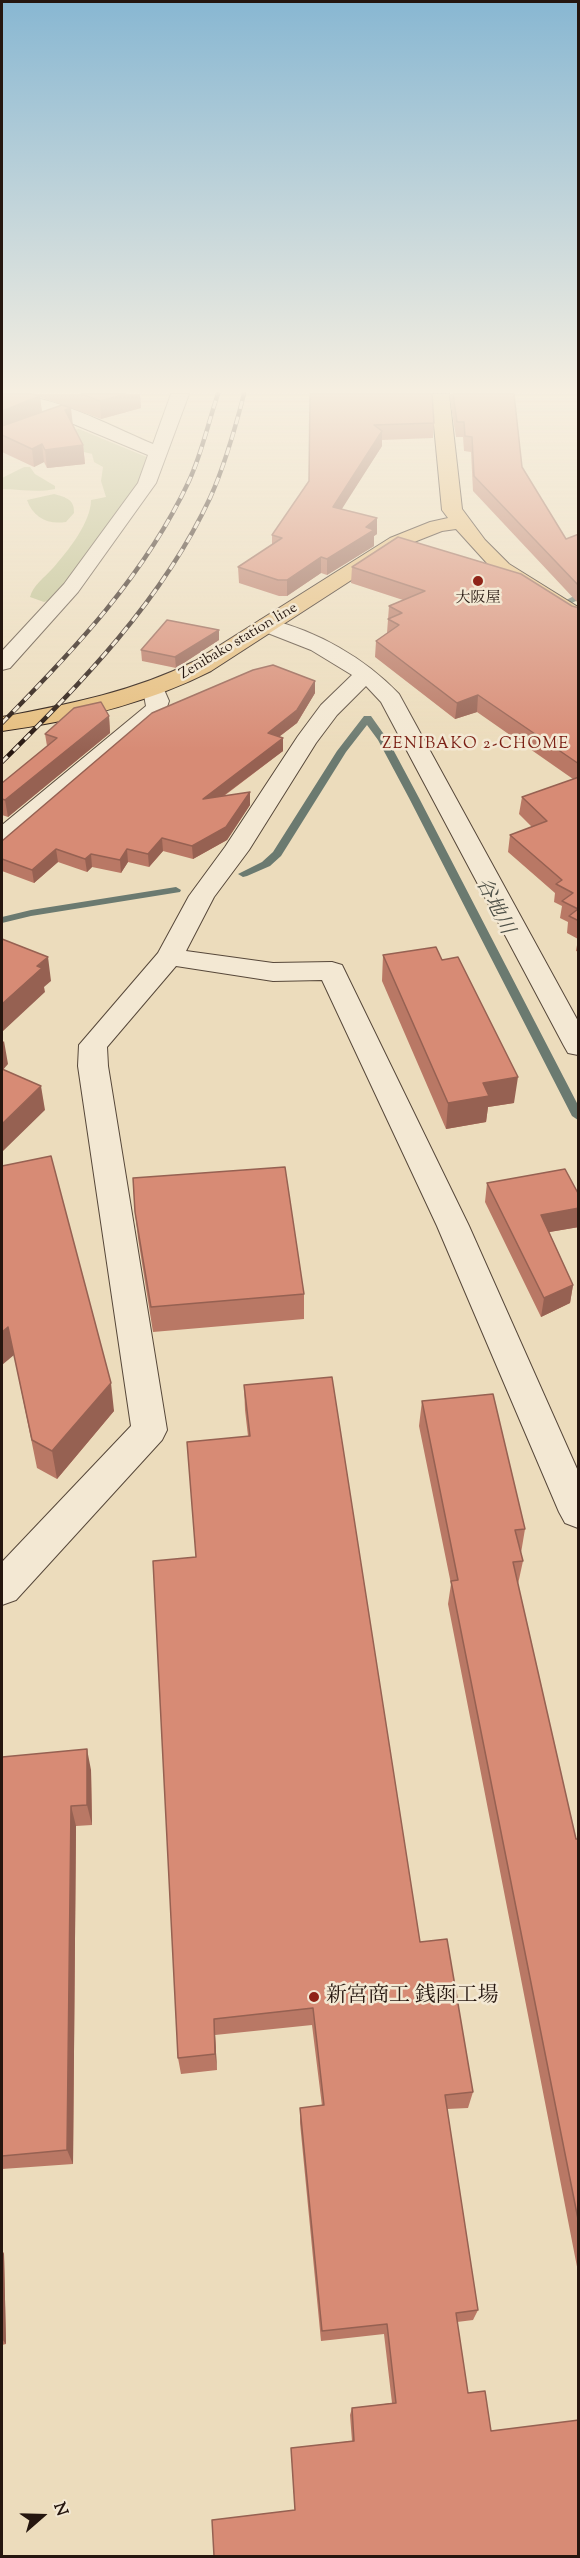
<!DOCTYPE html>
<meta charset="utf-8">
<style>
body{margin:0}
#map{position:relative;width:580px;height:2558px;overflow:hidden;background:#ecdcbc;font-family:"Sorts Mill Goudy",serif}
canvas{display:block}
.frame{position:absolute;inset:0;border:3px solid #25160f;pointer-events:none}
.north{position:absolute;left:12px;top:2486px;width:60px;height:60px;-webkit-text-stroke:4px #f3e8d3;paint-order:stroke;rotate:70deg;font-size:16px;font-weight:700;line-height:24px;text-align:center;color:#25160f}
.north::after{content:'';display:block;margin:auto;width:21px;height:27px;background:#25160f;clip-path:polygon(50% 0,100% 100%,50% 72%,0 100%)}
</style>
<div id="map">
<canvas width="580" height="2558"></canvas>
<div class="frame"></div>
<div class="north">N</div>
</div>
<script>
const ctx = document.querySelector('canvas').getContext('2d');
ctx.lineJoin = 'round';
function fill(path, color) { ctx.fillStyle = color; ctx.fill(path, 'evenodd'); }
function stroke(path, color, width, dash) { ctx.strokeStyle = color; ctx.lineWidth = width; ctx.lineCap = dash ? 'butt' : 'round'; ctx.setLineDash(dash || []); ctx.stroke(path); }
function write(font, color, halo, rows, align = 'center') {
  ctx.font = font + ' "Sorts Mill Goudy","Noto Serif JP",serif'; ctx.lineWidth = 5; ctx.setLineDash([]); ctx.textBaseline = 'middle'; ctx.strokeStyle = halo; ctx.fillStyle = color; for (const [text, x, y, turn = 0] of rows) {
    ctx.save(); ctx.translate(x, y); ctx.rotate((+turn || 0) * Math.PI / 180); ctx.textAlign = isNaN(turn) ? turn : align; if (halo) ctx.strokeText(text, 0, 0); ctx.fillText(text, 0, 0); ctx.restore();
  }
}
const green = new Path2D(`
 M79,429L149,458C130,511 88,556 52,599L44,602L30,597C33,585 45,577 53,568C68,551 91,522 91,500L106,497L101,481L103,467L94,462L92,454L84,452L73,430Z
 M24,467H30L35,474L55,486V489C37,493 19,489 2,489V478Z
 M54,494C66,497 75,500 74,513L66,522C47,525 33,517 27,500Z`);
const stream = new Path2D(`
 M578,594V600L555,611L548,609Z
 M364,716H371L388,740L419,798L578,1105V1120L572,1116L409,798L378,740L367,725L346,752L281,856L270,866L247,876L243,877L238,874L262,862L273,852L337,751Z
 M176,887L181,890L180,892L31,916L2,923V917L31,910Z`);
const minor = new Path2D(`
 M2,394C54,394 105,424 153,444L171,394H189L156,483L78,592L10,668L2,670V651L64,584L138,483L148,455L35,408L2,399Z
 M268,619C317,631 365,658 399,694L578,1021V1055L568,1053L564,1046L381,702L366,686L337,715L316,743L249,850L214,897L186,951L273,963L332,962L342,965L469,1226L578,1471V1528L565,1523L559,1512L437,1226L322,980L273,981L176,966L107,1047L108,1066L167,1430L162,1440L16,1600L2,1605V1562L131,1426L78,1066L79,1045L158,953L189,896L225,847L298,736L321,705L352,675L311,650L260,630L257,625L260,620Z
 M154,683L162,685L169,701L165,713L11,842L2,844V825L146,706L143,690L146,685Z`);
const major = new Path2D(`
 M431,394H449L462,509L485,540L509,564L578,607V622L571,620L495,572L456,529L442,531L404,546L211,671C146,704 73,721 2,731V717C69,704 133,692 195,661L390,538L430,522L448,518L442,510Z`);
const rail = new Path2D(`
 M2,723C74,650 145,575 189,481C202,453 208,423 218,394
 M2,762C81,683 162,601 210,498C225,465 235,429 244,394`);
const wall = new Path2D(`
 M2,394H140L141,408L101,419L40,397L42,412L73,425L83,445L85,464L47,468L44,462L34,467L2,452Z
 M310,394L434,423L433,438L382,440V446L341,509L377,518V534L374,536V546L327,575L321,573L287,596H279L239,583L238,567L272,545V535L309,481Z
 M449,394H514L522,467L566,539L579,534V604L473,491L471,452L464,451L463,437H456Z
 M352,567L579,608V952L576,951L578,939L567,933L568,922L560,918L562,906L554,902L555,893L508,852L510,835L532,827L519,814L522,797L573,779L477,712L455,719L375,657L376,641L387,633L389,606L403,600L351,583Z
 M219,640L176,668L142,661L141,650Z
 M315,681V693L297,723L279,737L283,738V751L224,796L250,792V805L227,840L193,859L163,851L149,867L128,862L121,873L92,867L87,872L58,862L34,883L2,871V841Z
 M109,716L110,733L8,817L2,815V783L47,746L45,734Z
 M383,955L442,960L514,1103L488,1107L486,1122L446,1129L382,981Z
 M2,1166L114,1411L57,1479L37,1468L14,1355Z
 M487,1183L579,1195V1227L549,1232L573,1285L570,1303L541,1317L485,1202Z
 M135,1212L304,1294V1319L153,1332L138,1238Z
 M244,1385L420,1942L473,2092L468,2108L447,2109L478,2310L473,2320L457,2322L468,2393L295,2510L291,2448L352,2441L350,2415L352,2408L392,2403L384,2334L321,2341L300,2123V2108L322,2106L312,2025L215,2035L217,2070L181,2074L178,2058L196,1557L248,1436L245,1410Z
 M422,1401L525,1529L521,1553L523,1561L518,1584L576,1839H579V2277L448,1604L451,1584L419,1426Z
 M2,1757L91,1770L92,1825L76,1826L73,2164L2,2169Z
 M2,2250L4,2254L6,2344L2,2345Z`);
const shadedWall = new Path2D(`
 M126,394H140L141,408L101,419L100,401Z
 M40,396L42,414L2,430V411Z
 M71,408L73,426L65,410Z
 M382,431V446L333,523V507Z
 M42,444L44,462L34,467L32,449Z
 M83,445L85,464L47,468L45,450Z
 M377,518V534L374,536V546L327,575V559Z
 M321,557V573L287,596V580Z
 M219,630V640L176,668L175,657Z
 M315,681V693L297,723L268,745V733Z
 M478,695L477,712L455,719L457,703Z
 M109,716L110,733L8,817L5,800Z
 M283,738V751L203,811V799Z
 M250,792V805L227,840L193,859L192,846Z
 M162,838L163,851L149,867L148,854Z
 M56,849L58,862L34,883L32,870Z
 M127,849L128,862L121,873L120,860Z
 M91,854L92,867L87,872L85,859Z
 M48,957L51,981L44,987L45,992L2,1032V1004L37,966Z
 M4,1041L8,1064L2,1071V1043Z
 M518,1077L514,1103L488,1107L486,1122L446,1129L448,1103L483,1083Z
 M41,1086L45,1110L2,1152V1124Z
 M579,1208V1227L538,1234L541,1215Z
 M573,1285L570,1303L541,1317L544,1298Z
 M8,1327L14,1355L2,1365V1332Z
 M111,1383L114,1411L57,1479L52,1451Z
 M87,1749L91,1770L92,1825L87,1805Z
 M71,1806L76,1826L73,2164L67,2150Z
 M214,2019L215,2035L217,2070L215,2054Z
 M2,2250L4,2254L6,2344L2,2339Z`);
const building = new Path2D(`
 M2,394H32L40,396L2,411Z
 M81,394H126L100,401Z
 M310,394H432L434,423L374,425L382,431L333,507L377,518L366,527L374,530L327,559L321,557L287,580H278L238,567L282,538L272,535L309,481Z
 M453,394H514L522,467L566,539L579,534V586L474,476L472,437L465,436L464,422H457Z
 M62,405L71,408L65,410L83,445L45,450L42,444L32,449L2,435V426Z
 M398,537L521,574L572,606L579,608V764L478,695L457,703L376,641L399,625L388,619L402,613L389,606L425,591L352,567Z
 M167,620L219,630L175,657L141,650Z
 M273,665L315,681L297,710L268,733L283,738L203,799L250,792L226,827L192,846L162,838L148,854L127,849L120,860L91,854L85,859L56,849L32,870L2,859V841L152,713L253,670Z
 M101,702L109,716L5,800L2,799V783L57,738L45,734L74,708Z
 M579,777V921L569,916L578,909L562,901L573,893L556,884L562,880L510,835L547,821L522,797Z
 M2,939L48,957L37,966L42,968L2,1004Z
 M436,947L442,960L458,957L518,1077L483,1083L489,1096L448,1103L383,955Z
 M2,1069L41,1086L2,1124Z
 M51,1156L111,1383L52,1451L32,1440L8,1327L2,1332V1166Z
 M285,1167L304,1294L151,1307L135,1212L133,1178Z
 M565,1169L579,1195V1208L541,1215L573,1285L544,1298L487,1183Z
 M332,1377L420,1942L447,1939L473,2092L445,2095L478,2310L456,2313L468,2393L485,2391L491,2431L579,2420V2556H214L212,2520L295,2510L291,2448L354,2441L352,2408L396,2403L387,2324L322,2331L300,2108L324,2105L313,2008L214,2019L215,2054L178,2058L153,1561L196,1557L187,1442L250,1436L244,1385Z
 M493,1394L525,1529L515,1530L523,1561L513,1562L576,1839H579V2224L451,1581L458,1580L422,1401Z
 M87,1749V1805L71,1806L67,2150L2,2156V1757Z`);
const markers = [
 [478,581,6,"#8f2418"],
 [314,1997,6,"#8f2418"]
];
const farPoinames = [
 ["大阪屋",478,599]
];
const farStreetnames = [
 ["Zenibako station line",239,642,-31]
];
const farNeighbourhoodnames = [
 ["ZENIBAKO 2-CHOME",476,745]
];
const waterNames = [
 ["谷地川",493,907,63]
];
const nearPoinames = [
 ["新宮商工 銭函工場",326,1997]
];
fill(green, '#bcbf8e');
fill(stream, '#6b7a70');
stroke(minor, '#57483a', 2);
stroke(major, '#25160f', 2);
fill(minor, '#f3e8d3');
fill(major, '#e6be7e');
stroke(rail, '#25160f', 4.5);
stroke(rail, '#f3e8d3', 3, [8]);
fill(wall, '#b97865');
fill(shadedWall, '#966152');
fill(building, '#d78b75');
stroke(building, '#966152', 1.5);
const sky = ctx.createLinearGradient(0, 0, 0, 752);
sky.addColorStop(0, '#88b7d2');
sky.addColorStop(0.52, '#f6efe1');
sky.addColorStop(1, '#f6efe100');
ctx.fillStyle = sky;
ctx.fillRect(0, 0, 580, 752);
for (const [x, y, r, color] of markers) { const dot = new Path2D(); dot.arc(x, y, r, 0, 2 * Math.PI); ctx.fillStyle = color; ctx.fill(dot); stroke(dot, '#f3e8d3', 2); }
write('15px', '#25160f', '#f3e8d3', farPoinames);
write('15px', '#25160f', '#f3e8d3', farStreetnames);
ctx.letterSpacing = '1.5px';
write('16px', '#7a1f14', '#f3e8d3', farNeighbourhoodnames);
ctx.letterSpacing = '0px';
write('italic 20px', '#4e5047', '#f3e8d3', waterNames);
write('21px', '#25160f', '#f3e8d3', nearPoinames, 'left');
</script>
